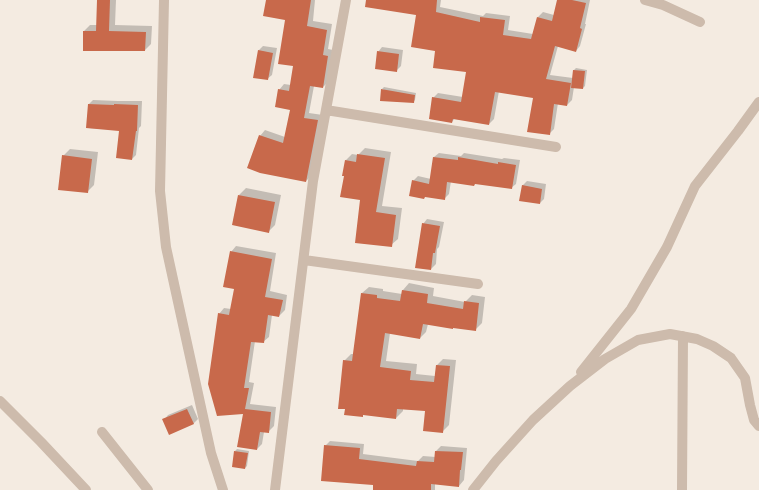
<!DOCTYPE html>
<style>
body{margin:0}
canvas{display:block;background:#f4ebe1}
</style>
<canvas width="759" height="490"></canvas>
<script>
const ctx = document.querySelector('canvas').getContext('2d');
ctx.lineJoin = 'round';
function fill(path, color) { ctx.fillStyle = color; ctx.fill(path, 'evenodd'); }
function stroke(path, color, width, dash) { ctx.strokeStyle = color; ctx.lineWidth = width; ctx.lineCap = dash ? 'butt' : 'round'; ctx.setLineDash(dash || []); ctx.stroke(path); }
const shadow = new Path2D(`
 M98,0H116L115,25L152,26L151,44L145,50L84,31L90,25H97Z
 M267,0H315L313,21L332,24L328,49L333,50L329,81L323,87L314,86L309,113L323,115L312,175L306,181L260,136L265,130L285,137L291,110L279,90L284,84L291,85L294,65L286,19Z
 M388,0H441L440,7L483,16L486,13L510,16L508,30L533,34L538,17L543,12L554,15L558,0H590L585,24H586L580,46L576,51L558,46L550,75L573,78L574,70L576,68L587,70L585,86L583,88L574,87L572,100L567,105L558,103L554,129L549,134L534,97L499,91L494,119L489,124L455,118L452,122L433,98L438,93L463,97L468,71L437,50L417,14Z
 M263,46L277,48L272,75L267,79L259,50Z
 M382,47L403,50L401,66L396,71L378,52Z
 M384,87L416,93L415,100L413,102L382,89Z
 M93,100L118,101H142L141,126L139,128L136,155L132,159L120,130L88,128L89,104Z
 M365,148L391,152L382,206L402,208L398,239L391,245L361,199L346,160L352,154L358,155Z
 M70,149L98,152L94,185L87,192L63,156Z
 M439,153L461,156L464,153L502,159L504,158L520,160L516,184L511,188L476,183L451,181L449,194L444,199L413,181L418,176L431,179L434,157Z
 M527,181L546,184L544,199L540,203L522,186Z
 M246,188L281,195L275,225L268,232L239,195Z
 M427,219L444,222L439,247L437,249L436,264L431,269L423,224Z
 M236,246L276,253L270,291L287,295L285,310L279,316L272,315L269,337L263,342L255,341L249,382L254,383L250,404L276,407L274,426L268,432H264L262,444L257,449L244,413L219,314L224,308L231,309L235,288L231,252Z
 M409,283L434,288L433,296L465,302L472,295L485,297L482,323L475,330L428,324L426,332L420,338L390,333L386,361L417,364L416,374L435,376L437,365L443,359L456,360L449,425L442,432L426,410L403,409V411L396,418L364,414L362,416L344,361L351,354H354L362,293L369,287L383,289V291L402,294L403,290Z
 M192,405L198,419L193,424L164,420L168,415Z
 M330,441L364,444L363,454L418,461L423,456L436,457V451L441,446L467,448L464,480L459,486L435,483V490H374V484L325,446Z
 M237,449L249,451L247,466L245,468L235,451Z`);
const building = new Path2D(`
 M97,0H110L109,31L146,32L145,51H83V31H96Z
 M266,0H311L307,26L327,30L323,55L328,56L323,88L310,86L304,118L318,120L306,182L260,173L247,168L259,135L283,143L290,110L275,107L278,89L289,91L293,66L278,64L285,20L263,16Z
 M366,0H437L436,12L480,22V17L505,20L503,35L531,39L537,17L552,21L557,0H572L586,3L580,28L582,29L576,52L555,46L546,79L571,83L567,106L554,104L550,135L527,132L533,98L495,92L489,125L453,119L452,123L429,119L432,97L461,102L466,72L433,68L435,51L411,47L416,15L365,7Z
 M258,50L273,53L268,80L253,78Z
 M377,51L399,54L397,72L375,69Z
 M573,70L585,71L583,89L571,88Z
 M381,89L415,95L414,103L380,101Z
 M88,104L114,105V104L138,105L137,131H136L132,160L116,158L119,131L86,128Z
 M357,154L385,158L376,212L396,215L392,247L355,243L360,200L340,197L344,176H342L345,160L356,162Z
 M62,155L92,159L88,193L58,190Z
 M433,157L458,160V157L498,164V162L516,165L512,189L475,184L474,186L447,182L445,200L425,197L424,199L409,196L412,180L429,184Z
 M522,185L542,189L540,204L519,201Z
 M238,195L275,202L269,233L232,225Z
 M422,223L440,226L435,253H433L431,270L415,268Z
 M230,251L272,259L265,297L283,300L279,317L268,315L264,343L251,342L244,388H249L245,409L271,412L269,433L260,432L257,450L237,447L243,414L217,416L208,384L218,313L229,315L234,289L223,287Z
 M402,290L428,294L427,303L463,309L464,301L479,303L476,331L453,328V329L423,324L420,339L385,333L380,367L411,371L410,380L434,382L436,365L450,366L443,433L423,431L425,411L397,409L396,419L363,415V417L344,415L345,409H338L343,360L352,361L361,293L377,295V298L400,301Z
 M187,409L194,424L169,435L162,419Z
 M324,445L360,448L359,459L416,466L417,461L434,462L435,451L463,452L461,470H460L459,487L431,484V490H373V485L321,481Z
 M234,451L248,453L245,469L232,467Z`);
const minor = new Path2D(`
 M164,0L160,191L166,247L211,453L223,490
 M645,0L663,5L700,22
 M326,110L556,147
 M304,260L478,284
 M581,372L631,309L667,247L695,186L738,131L759,102
 M0,401L41,442L86,490
 M102,432L148,490
 M275,490L313,181L346,0
 M473,490L496,461L533,420L570,386L605,359L638,340L670,334L697,339L713,346L731,358L745,378L750,405L754,420L759,426
 M682,490L683,336`);
fill(shadow, '#0003');
fill(building, '#c8694b');
stroke(minor, '#cdbbac', 10);
</script>
